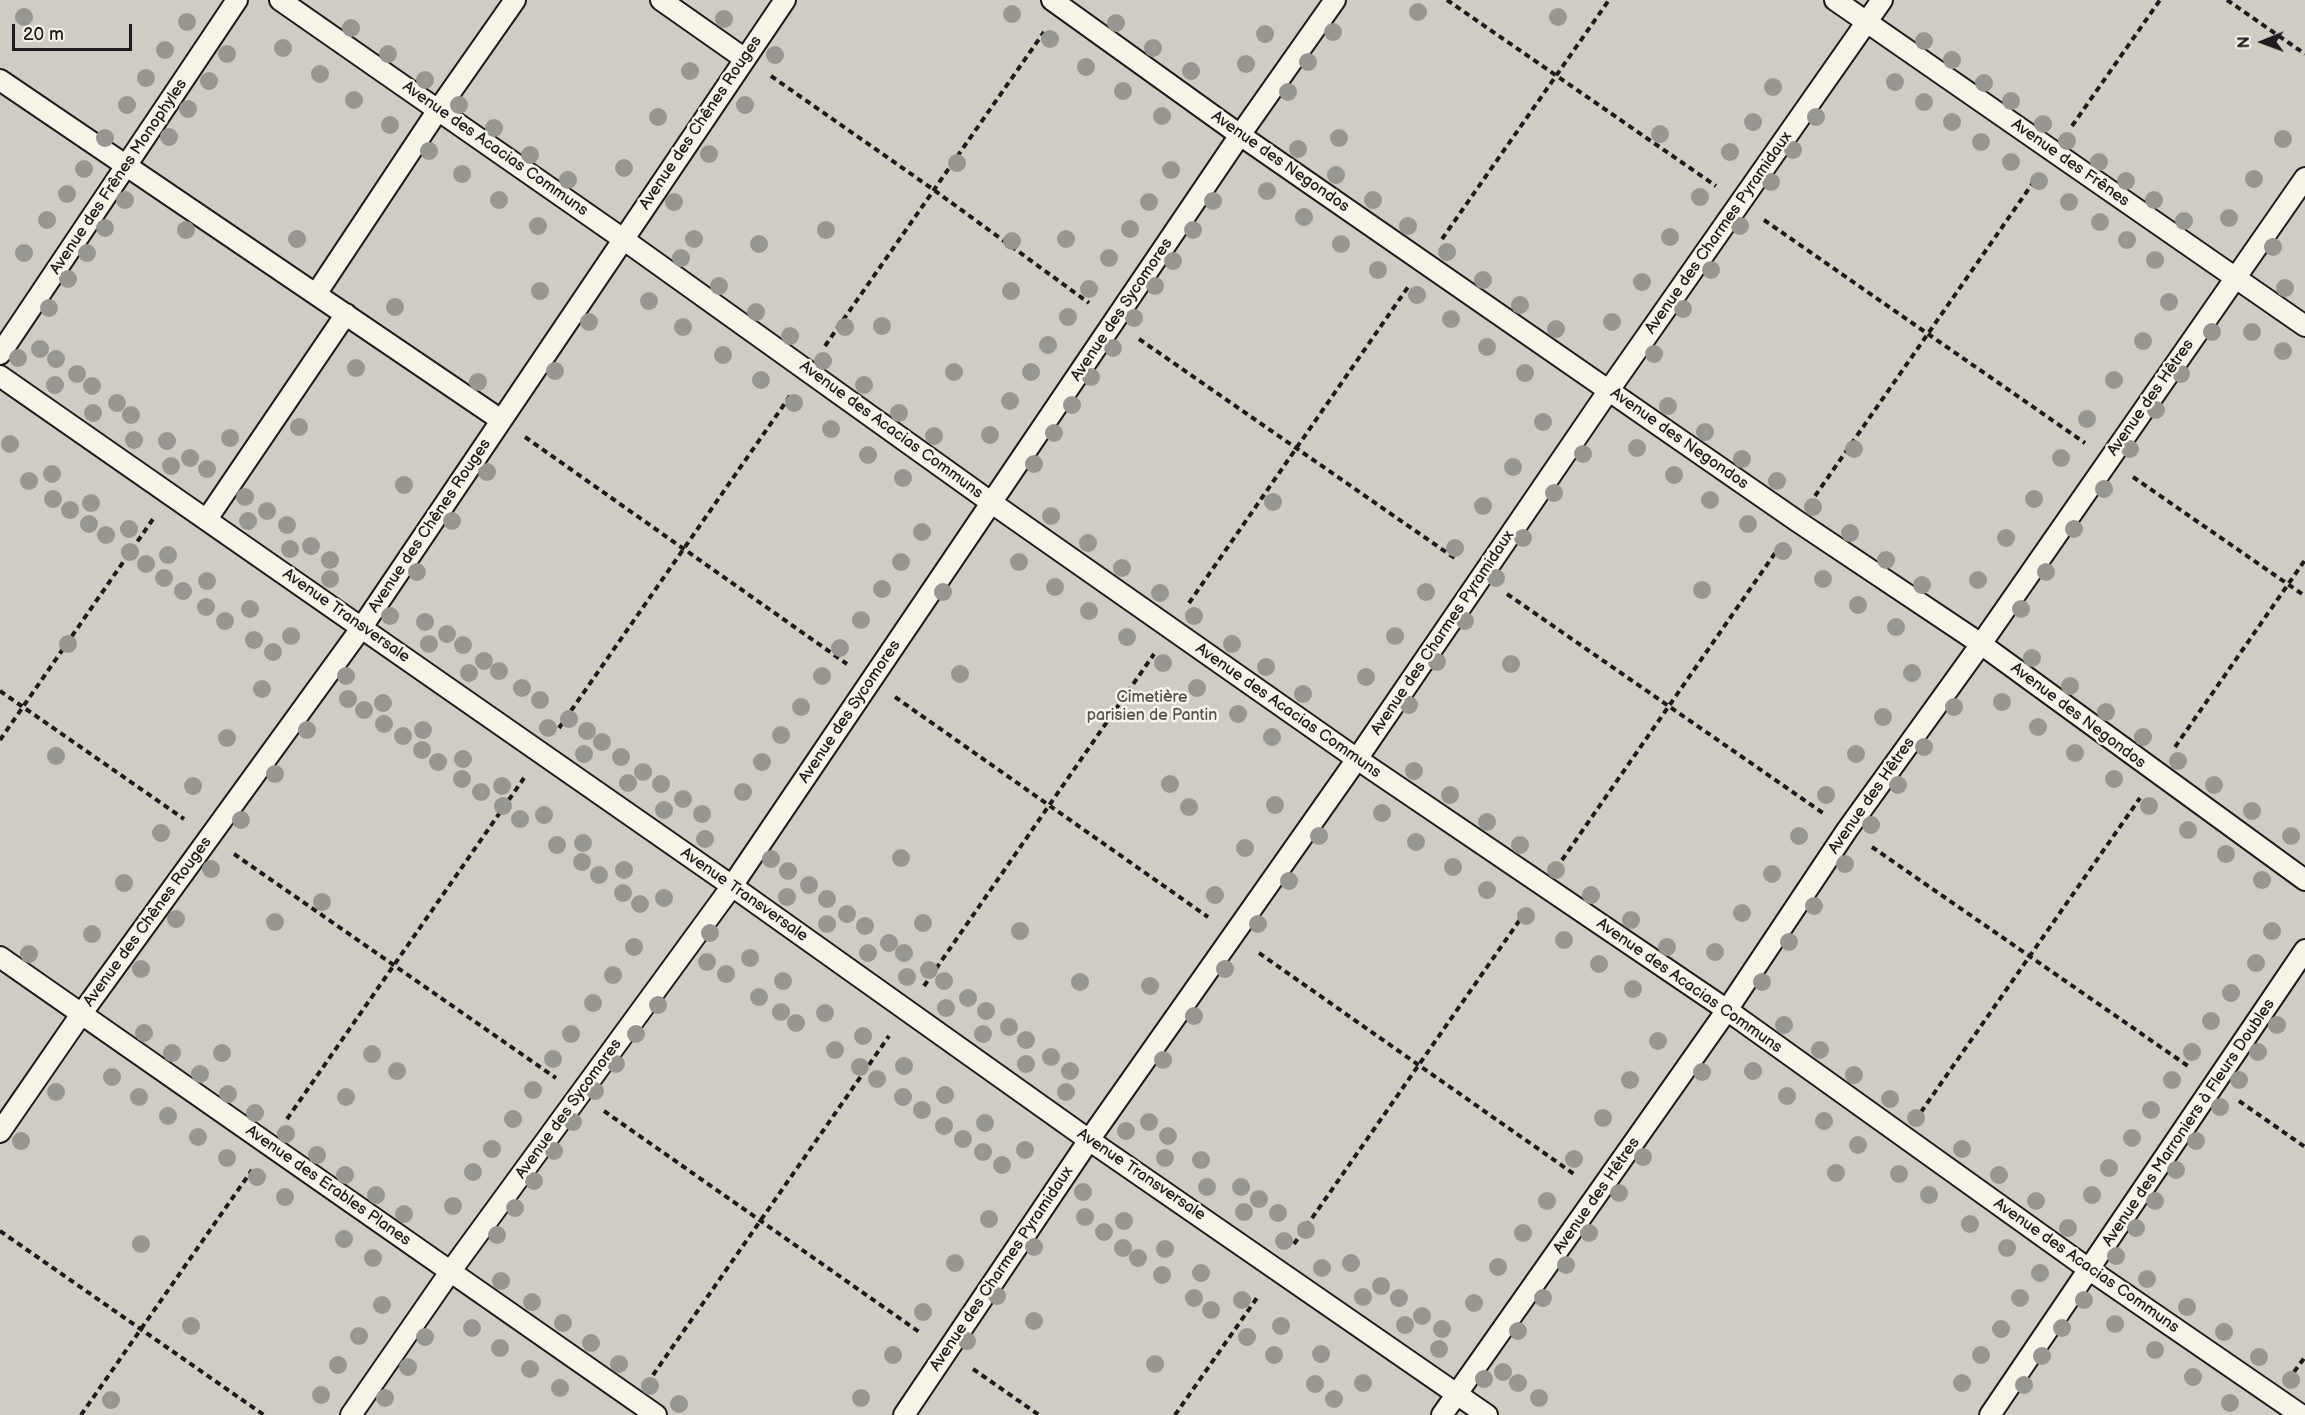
<!DOCTYPE html>
<meta charset="utf-8">
<style>
body{margin:0}
#map{position:relative;width:2305px;height:1415px;overflow:hidden;background:#eeeae0;font-family:"Balsamiq Sans",sans-serif}
canvas{display:block}
.north{position:absolute;left:2233px;top:12px;width:60px;height:60px;-webkit-text-stroke:4px #f7f3e8;paint-order:stroke;rotate:269deg;font-size:16px;font-weight:700;line-height:24px;text-align:center;color:#1c1c1c}
.north::after{content:'';display:block;margin:auto;width:21px;height:27px;background:#1c1c1c;clip-path:polygon(50% 0,100% 100%,50% 72%,0 100%)}
.scale{position:absolute;left:12px;top:24px;width:120px;height:27px;box-sizing:border-box;border:3px solid #1c1c1c;border-top:0;padding-left:8px;font-size:18px;line-height:21px;white-space:nowrap;color:#1c1c1c;-webkit-text-stroke:4px #f7f3e8;paint-order:stroke}
</style>
<div id="map">
<canvas width="2305" height="1415"></canvas>
<div class="north">N</div>
<div class="scale">20 m</div>
</div>
<script>
const ctx = document.querySelector('canvas').getContext('2d');
ctx.lineJoin = 'round';
function fill(path, color) { ctx.fillStyle = color; ctx.fill(path, 'evenodd'); }
function stroke(path, color, width, dash) { ctx.strokeStyle = color; ctx.lineWidth = width; ctx.lineCap = dash ? 'butt' : 'round'; ctx.setLineDash(dash || []); ctx.stroke(path); }
function write(font, color, halo, rows, align = 'center') {
  ctx.font = font + ' "Balsamiq Sans",sans-serif'; ctx.lineWidth = 5; ctx.setLineDash([]); ctx.textBaseline = 'middle'; ctx.strokeStyle = halo; ctx.fillStyle = color; for (const [text, x, y, turn = 0] of rows) {
    ctx.save(); ctx.translate(x, y); ctx.rotate((+turn || 0) * Math.PI / 180); ctx.textAlign = isNaN(turn) ? turn : align; if (halo) ctx.strokeText(text, 0, 0); ctx.fillText(text, 0, 0); ctx.restore();
  }
}
const green = new Path2D(`
 M0,0H2305V1415H0Z`);
const path = new Path2D(`
 M1447,0L1716,186
 M2227,0L2305,54
 M771,76L934,190L1089,303
 M2072,126L2160,0
 M1764,220L2085,443
 M1442,239L1609,0
 M1139,339L1456,559
 M825,346L1044,32
 M525,437L847,664
 M2133,477L2305,596
 M1815,496L2037,177
 M1507,594L1823,813
 M1189,603L1408,287
 M0,691L184,819
 M895,697L1208,917
 M559,728L790,396
 M0,740L153,519
 M2175,747L2305,560
 M1872,847L2188,1066
 M234,854L556,1078
 M1562,860L1780,546
 M1259,953L1574,1174
 M924,986L1154,654
 M2239,1101L2305,1147
 M604,1111L922,1334
 M1921,1112L2140,798
 M287,1119L524,778
 M0,1231L264,1415
 M1294,1244L1526,911
 M973,1369L1039,1415
 M2294,1372L2305,1357
 M653,1375L889,1036
 M81,1415L252,1170
 M1175,1415L1259,1295`);
const lane = new Path2D(`
 M280,0L623,239L992,503L1357,759L1727,1010L2090,1270L2301,1415
 M661,0L745,59
 M1052,0L1240,135L1797,521L1981,644L2305,880
 M1835,0L2305,326
 M0,80L501,420
 M316,294L438,110L515,0
 M0,354L237,0
 M0,376L732,886L1089,1140L1487,1415
 M207,519L346,314
 M0,957L656,1415
 M0,1132L82,1013L362,627L785,0
 M351,1415L450,1272L732,886L1240,135L1335,0
 M904,1415L1089,1140L1357,759L1609,390L1882,0
 M1442,1415L1727,1010L1847,830L1981,644L2305,178
 M1990,1415L2305,950`);
const trees = [
 [1418,12],
 [1012,14],
 [24,17],
 [1558,17],
 [724,19],
 [187,22],
 [1116,23],
 [351,28],
 [1333,32],
 [1265,34],
 [1050,39],
 [1924,41],
 [283,48],
 [1153,48],
 [165,50],
 [227,54],
 [388,54],
 [775,55],
 [1952,60],
 [1308,62],
 [1246,64],
 [1086,67],
 [690,71],
 [1191,71],
 [320,74],
 [146,78],
 [425,80],
 [209,81],
 [1895,82],
 [1984,83],
 [1773,87],
 [1123,91],
 [1288,92],
 [354,100],
 [2011,101],
 [1924,102],
 [127,105],
 [459,105],
 [745,105],
 [188,109],
 [1162,116],
 [658,117],
 [1816,117],
 [1753,122],
 [1952,122],
 [2043,124],
 [390,125],
 [494,128],
 [1660,134],
 [169,137],
 [105,138],
 [1339,138],
 [2283,139],
 [2067,141],
 [1981,142],
 [1298,149],
 [1793,150],
 [429,151],
 [1730,152],
 [709,154],
 [530,155],
 [2011,162],
 [2099,162],
 [957,163],
 [624,168],
 [84,169],
 [1171,170],
 [462,174],
 [1336,175],
 [2254,179],
 [568,180],
 [2039,181],
 [2126,181],
 [1771,182],
 [1267,191],
 [67,194],
 [1700,197],
 [125,200],
 [499,200],
 [1373,200],
 [2154,200],
 [1213,201],
 [674,202],
 [1149,202],
 [2069,202],
 [1304,217],
 [2229,218],
 [47,220],
 [2184,221],
 [2100,222],
 [538,226],
 [1408,226],
 [1740,226],
 [105,228],
 [1130,229],
 [186,230],
 [826,230],
 [1193,230],
 [1670,237],
 [297,239],
 [694,239],
 [1066,239],
 [2127,240],
 [1012,241],
 [759,244],
 [1341,244],
 [2273,247],
 [1447,252],
 [24,253],
 [87,253],
 [681,258],
 [1109,258],
 [2155,260],
 [1173,261],
 [1378,270],
 [1711,270],
 [68,279],
 [1483,280],
 [1642,282],
 [719,286],
 [1155,286],
 [2285,288],
 [1089,289],
 [540,291],
 [1011,291],
 [1417,295],
 [649,301],
 [2169,302],
 [1520,305],
 [395,307],
 [49,308],
 [1683,309],
 [756,312],
 [1068,317],
 [1134,318],
 [1451,319],
 [589,322],
 [1612,322],
 [882,326],
 [683,327],
 [845,327],
 [1556,329],
 [2212,332],
 [2252,332],
 [790,336],
 [2143,341],
 [1048,345],
 [1487,347],
 [1113,348],
 [40,349],
 [2283,351],
 [1654,354],
 [723,355],
 [18,358],
 [56,359],
 [823,361],
 [356,368],
 [555,371],
 [954,372],
 [1031,372],
 [1525,373],
 [77,374],
 [2181,374],
 [1091,377],
 [761,380],
 [2114,380],
 [478,382],
 [55,385],
 [864,385],
 [92,386],
 [1010,401],
 [117,403],
 [794,403],
 [1072,405],
 [1668,406],
 [2156,410],
 [93,413],
 [899,413],
 [131,415],
 [2087,419],
 [1543,422],
 [299,427],
 [831,429],
 [1705,432],
 [1054,433],
 [990,435],
 [934,436],
 [230,438],
 [134,440],
 [167,441],
 [10,444],
 [1637,448],
 [1854,449],
 [2130,449],
 [1583,454],
 [868,455],
 [190,458],
 [2061,458],
 [1742,459],
 [1034,464],
 [171,466],
 [1513,467],
 [207,469],
 [487,472],
 [52,474],
 [1674,475],
 [903,478],
 [29,481],
 [1777,481],
 [404,485],
 [2104,489],
 [1554,493],
 [245,497],
 [53,499],
 [2034,499],
 [1710,500],
 [1273,502],
 [91,503],
 [1483,506],
 [1813,507],
 [70,510],
 [267,511],
 [1051,516],
 [248,521],
 [452,521],
 [89,524],
 [1748,524],
 [287,525],
 [129,529],
 [2074,529],
 [922,532],
 [1850,533],
 [106,535],
 [1523,538],
 [2006,538],
 [1088,543],
 [311,546],
 [1455,548],
 [290,549],
 [1783,551],
 [130,552],
 [168,555],
 [330,560],
 [1886,560],
 [901,562],
 [1019,562],
 [146,564],
 [1122,568],
 [417,572],
 [2046,572],
 [164,578],
 [1496,578],
 [330,579],
 [1823,579],
 [1978,580],
 [207,581],
 [1922,585],
 [1055,587],
 [882,589],
 [1702,590],
 [183,591],
 [943,592],
 [1426,592],
 [1160,593],
 [1858,605],
 [206,607],
 [250,609],
 [2021,609],
 [1089,611],
 [390,616],
 [1194,616],
 [861,620],
 [225,621],
 [1465,621],
 [425,622],
 [1896,627],
 [447,634],
 [291,636],
 [1395,636],
 [1127,637],
 [254,640],
 [68,644],
 [429,644],
 [1232,644],
 [463,645],
 [840,648],
 [273,652],
 [2032,658],
 [484,661],
 [1437,662],
 [1163,663],
 [1511,664],
 [1266,667],
 [499,671],
 [469,673],
 [1912,673],
 [960,674],
 [346,676],
 [822,676],
 [1366,677],
 [2070,686],
 [522,688],
 [1197,688],
 [262,689],
 [1303,694],
 [348,699],
 [540,700],
 [2002,702],
 [383,703],
 [1409,705],
 [801,707],
 [1954,707],
 [364,710],
 [2106,712],
 [1238,714],
 [1883,717],
 [569,719],
 [384,724],
 [2038,727],
 [548,728],
 [307,730],
 [423,730],
 [587,731],
 [781,735],
 [403,736],
 [1272,737],
 [2143,737],
 [227,738],
 [602,742],
 [1924,747],
 [422,750],
 [2075,753],
 [584,754],
 [1856,754],
 [56,756],
 [621,757],
 [463,759],
 [2178,761],
 [438,762],
 [762,762],
 [1414,771],
 [643,772],
 [275,774],
 [462,779],
 [2114,779],
 [628,783],
 [661,784],
 [1170,784],
 [1898,785],
 [2214,785],
 [193,786],
 [502,786],
 [481,792],
 [743,792],
 [1450,795],
 [1826,795],
 [683,799],
 [1275,805],
 [503,806],
 [2149,806],
 [1189,807],
 [664,810],
 [2252,811],
 [1382,813],
 [702,814],
 [544,815],
 [520,819],
 [241,820],
 [1487,822],
 [1871,825],
 [2188,830],
 [161,833],
 [1319,836],
 [1799,836],
 [2291,836],
 [705,839],
 [1416,842],
 [583,843],
 [557,845],
 [1520,845],
 [1245,848],
 [2226,854],
 [901,858],
 [771,859],
 [582,862],
 [1845,864],
 [1453,867],
 [211,869],
 [624,870],
 [1556,870],
 [788,871],
 [1772,874],
 [599,875],
 [2262,880],
 [1289,881],
 [124,883],
 [809,885],
 [1487,890],
 [623,893],
 [1215,895],
 [1591,895],
 [787,897],
 [664,898],
 [827,899],
 [322,902],
 [640,904],
 [1814,906],
 [1742,913],
 [847,914],
 [1526,916],
 [176,919],
 [1631,920],
 [275,922],
 [923,923],
 [827,924],
 [1258,924],
 [865,926],
 [1020,931],
 [2272,931],
 [710,933],
 [92,934],
 [1564,940],
 [1789,942],
 [889,943],
 [634,947],
 [1667,947],
 [1715,952],
 [868,953],
 [904,953],
 [29,954],
 [750,958],
 [707,962],
 [2256,963],
 [1599,964],
 [141,969],
 [1225,969],
 [929,970],
 [726,974],
 [613,975],
 [907,977],
 [783,981],
 [944,981],
 [1080,982],
 [1762,982],
 [1150,986],
 [1633,989],
 [2231,993],
 [759,997],
 [968,998],
 [593,1003],
 [658,1005],
 [946,1008],
 [986,1011],
 [781,1012],
 [825,1013],
 [1194,1016],
 [2211,1021],
 [796,1023],
 [1784,1025],
 [2277,1025],
 [1009,1027],
 [144,1033],
 [571,1034],
 [636,1034],
 [983,1034],
 [863,1036],
 [1026,1040],
 [1658,1041],
 [835,1050],
 [1820,1050],
 [2192,1052],
 [2258,1052],
 [172,1053],
 [222,1053],
 [372,1054],
 [1051,1057],
 [553,1059],
 [1163,1060],
 [616,1064],
 [1026,1064],
 [904,1066],
 [860,1067],
 [397,1071],
 [1070,1071],
 [1753,1071],
 [1702,1072],
 [200,1074],
 [1854,1075],
 [112,1077],
 [877,1079],
 [1630,1080],
 [2172,1080],
 [2239,1080],
 [533,1090],
 [595,1091],
 [56,1092],
 [1066,1092],
 [228,1094],
 [945,1095],
 [1787,1096],
 [139,1097],
 [346,1097],
 [903,1097],
 [1890,1099],
 [2220,1107],
 [922,1110],
 [2151,1110],
 [255,1113],
 [168,1116],
 [1603,1118],
 [1916,1118],
 [513,1119],
 [1824,1121],
 [573,1122],
 [1149,1122],
 [985,1123],
 [944,1126],
 [1126,1131],
 [286,1134],
 [1168,1136],
 [198,1137],
 [2132,1138],
 [963,1139],
 [21,1141],
 [2196,1141],
 [1858,1145],
 [492,1149],
 [1962,1149],
 [1025,1150],
 [554,1151],
 [983,1152],
 [317,1155],
 [1643,1157],
 [227,1158],
 [1165,1158],
 [1574,1159],
 [1201,1160],
 [1002,1165],
 [2109,1168],
 [2176,1170],
 [473,1172],
 [1836,1173],
 [1899,1174],
 [345,1175],
 [1999,1175],
 [257,1177],
 [534,1181],
 [1207,1187],
 [1241,1187],
 [1083,1192],
 [1619,1193],
 [376,1195],
 [1929,1195],
 [2092,1195],
 [285,1197],
 [1259,1199],
 [1547,1201],
 [2036,1201],
 [2155,1201],
 [453,1206],
 [515,1208],
 [1244,1212],
 [1278,1213],
 [404,1214],
 [1085,1217],
 [989,1219],
 [1124,1221],
 [1970,1224],
 [2068,1228],
 [2136,1228],
 [1306,1230],
 [1104,1232],
 [1523,1233],
 [1589,1233],
 [497,1235],
 [344,1239],
 [1284,1241],
 [141,1244],
 [1034,1247],
 [1123,1248],
 [2007,1248],
 [1165,1249],
 [2116,1256],
 [373,1258],
 [1138,1258],
 [955,1263],
 [1351,1263],
 [1566,1265],
 [1498,1267],
 [1322,1268],
 [1201,1273],
 [2040,1273],
 [1162,1275],
 [2147,1279],
 [501,1281],
 [1381,1286],
 [997,1296],
 [1363,1297],
 [1194,1298],
 [1399,1298],
 [1543,1298],
 [2020,1298],
 [1242,1300],
 [2084,1300],
 [532,1302],
 [1474,1303],
 [382,1305],
 [2187,1307],
 [1211,1310],
 [923,1312],
 [1422,1316],
 [1034,1321],
 [563,1323],
 [2115,1324],
 [1405,1325],
 [191,1326],
 [1281,1326],
 [472,1328],
 [2062,1328],
 [1442,1329],
 [2001,1329],
 [1518,1331],
 [2224,1332],
 [359,1336],
 [425,1337],
 [1247,1337],
 [967,1341],
 [591,1343],
 [500,1348],
 [1439,1349],
 [2155,1350],
 [1321,1354],
 [893,1355],
 [1274,1355],
 [1981,1355],
 [2042,1356],
 [2259,1357],
 [619,1364],
 [1155,1364],
 [338,1365],
 [408,1367],
 [530,1369],
 [1503,1372],
 [2193,1377],
 [1484,1379],
 [2291,1380],
 [1363,1383],
 [1518,1383],
 [1962,1383],
 [1315,1384],
 [2024,1385],
 [650,1386],
 [560,1388],
 [321,1395],
 [385,1398],
 [861,1398],
 [1539,1398],
 [1334,1399],
 [111,1400],
 [2230,1403],
 [679,1404]
];
const streetNames = [
 ["Avenue des Chênes Rouges",701,123,-56],
 ["Avenue des Acacias Communs",495,149,35],
 ["Avenue des Negondos",1280,162,35],
 ["Avenue des Frênes",2070,163,35],
 ["Avenue des Frênes Monophyles",119,177,-56],
 ["Avenue des Charmes Pyramidaux",1719,233,-55],
 ["Avenue des Sycomores",1122,310,-56],
 ["Avenue des Hêtres",2151,398,-55],
 ["Avenue des Acacias Communs",891,430,36],
 ["Avenue des Negondos",1679,439,35],
 ["Avenue des Chênes Rouges",430,526,-56],
 ["Avenue Transversale",346,616,35],
 ["Avenue des Charmes Pyramidaux",1443,633,-56],
 ["Avenue des Acacias Communs",1288,711,35],
 ["Avenue des Sycomores",850,712,-56],
 ["Avenue des Negondos",2078,716,37],
 ["Avenue des Hêtres",1872,796,-55],
 ["Avenue Transversale",744,895,35],
 ["Avenue des Chênes Rouges",148,922,-54],
 ["Avenue des Acacias Communs",1689,986,35],
 ["Avenue des Sycomores",569,1109,-54],
 ["Avenue des Marroniers à Fleurs Doubles",2189,1123,-56],
 ["Avenue Transversale",1141,1175,34],
 ["Avenue des Erables Planes",328,1186,35],
 ["Avenue des Hêtres",1597,1196,-55],
 ["Avenue des Acacias Communs",2086,1266,35],
 ["Avenue des Charmes Pyramidaux",1002,1269,-56]
];
const parkNames = [
 ["Cimetière",1152,698],
 ["parisien de Pantin",1152,716]
];
fill(green, '#cfccc3');
stroke(lane, '#1c1c1c', 24);
stroke(path, '#1c1c1c', 4, [6, 4.5]);
stroke(lane, '#f7f3e8', 20);
ctx.fillStyle = '#989690';
for (const [x, y] of trees) { ctx.beginPath(); ctx.arc(x, y, 9, 0, 2 * Math.PI); ctx.fill(); }
write('16px', '#1c1c1c', '#f7f3e8', streetNames);
write('16px', '#52514e', '#f7f3e8', parkNames);
</script>
